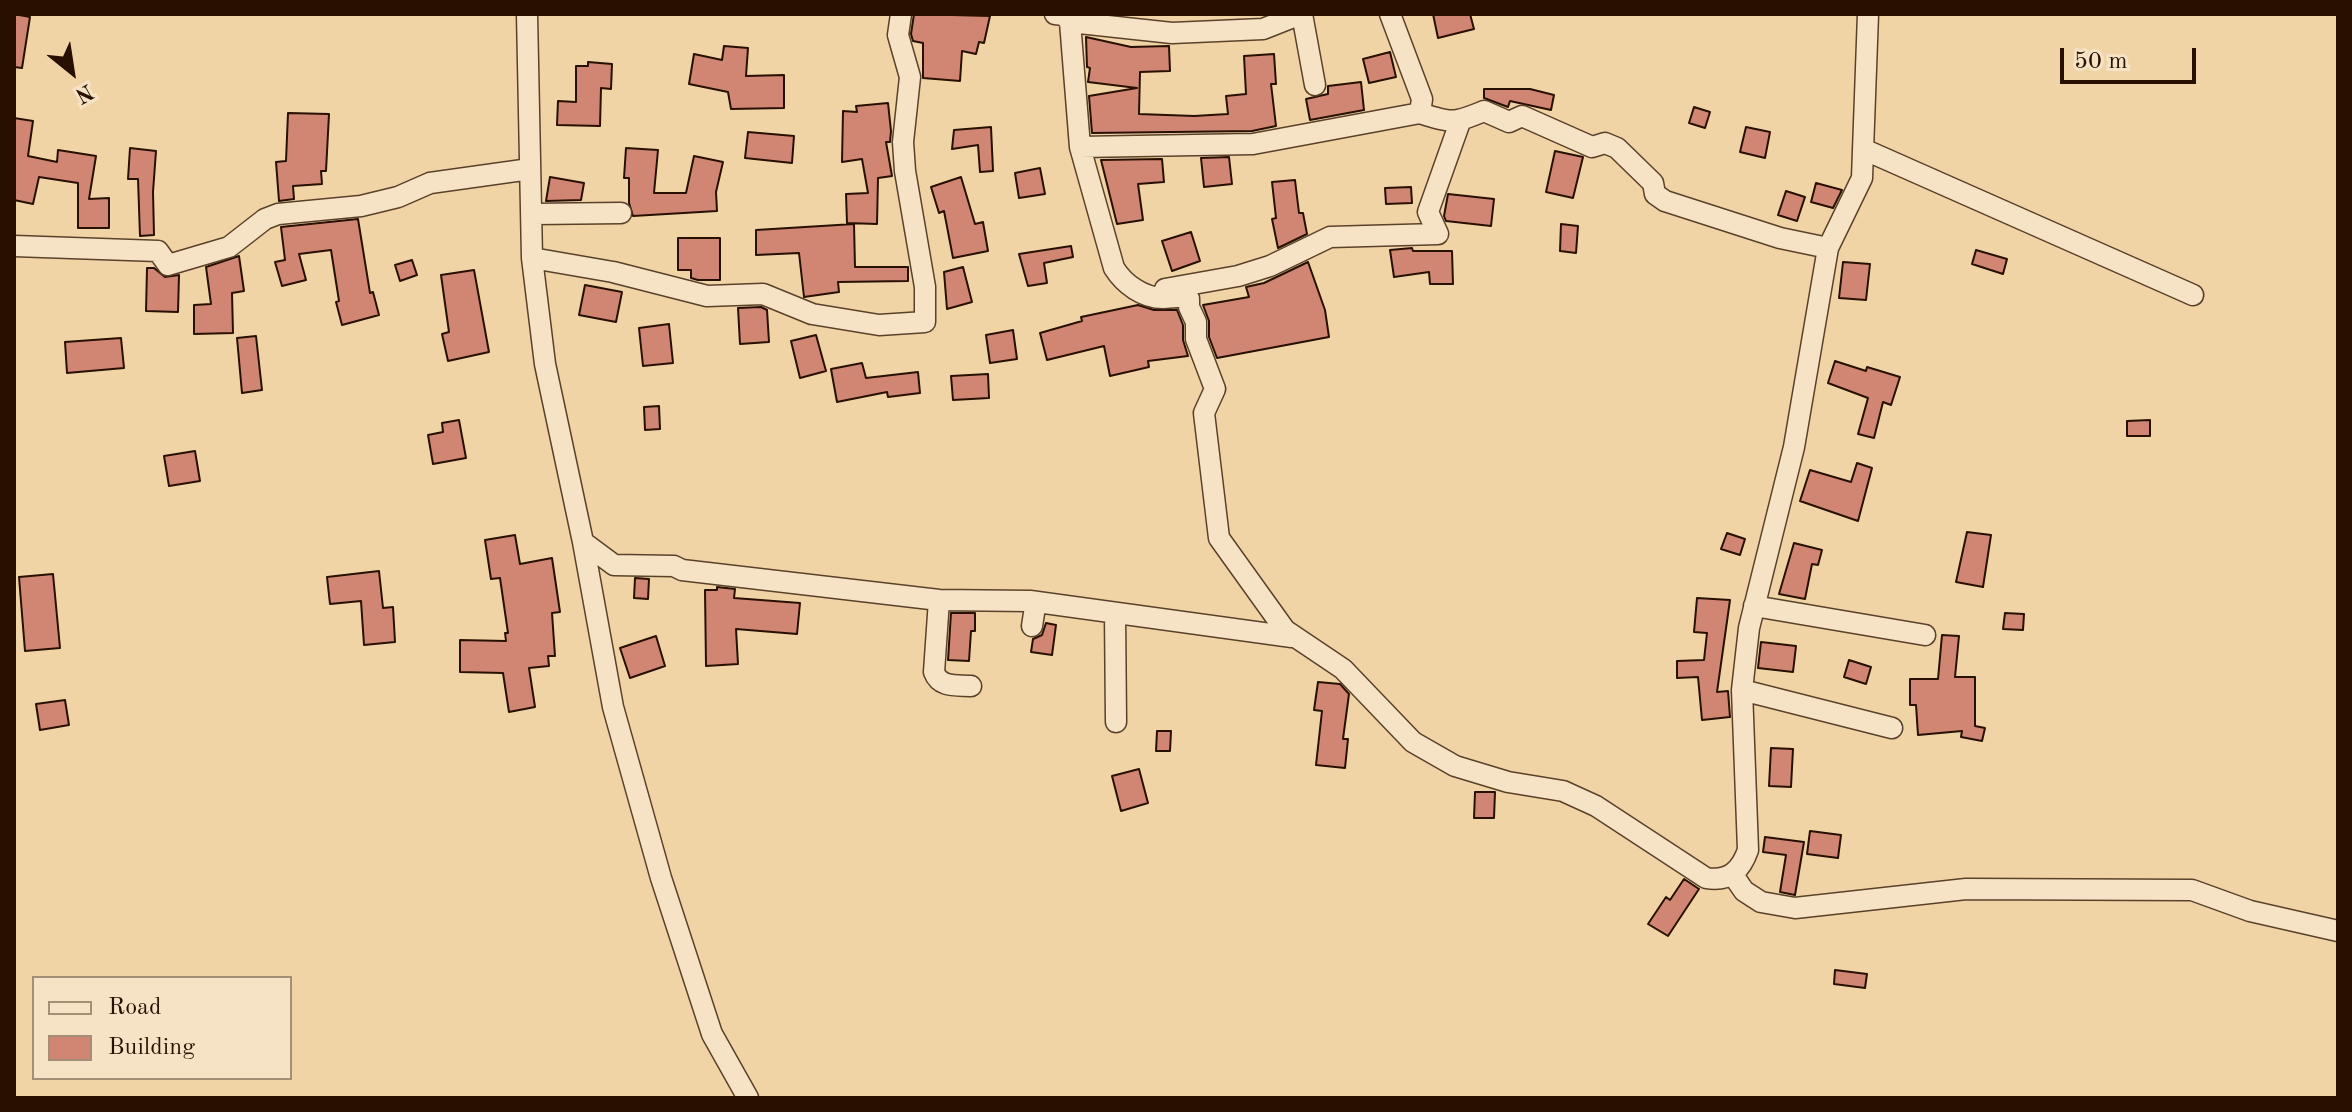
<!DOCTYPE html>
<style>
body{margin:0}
#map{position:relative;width:2352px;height:1112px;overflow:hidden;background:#f1d4a6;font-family:"Old Standard TT",serif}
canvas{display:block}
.frame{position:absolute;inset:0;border:16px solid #281000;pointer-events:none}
.legend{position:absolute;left:32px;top:976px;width:260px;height:104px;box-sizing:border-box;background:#f6e3c5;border:2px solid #a48f76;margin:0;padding:10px 14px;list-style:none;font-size:24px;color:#281000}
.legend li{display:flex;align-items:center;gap:16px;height:40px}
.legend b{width:40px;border:2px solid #a48f76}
.north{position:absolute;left:32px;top:32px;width:80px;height:80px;-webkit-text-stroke:6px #f6e3c5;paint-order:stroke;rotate:150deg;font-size:22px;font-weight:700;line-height:32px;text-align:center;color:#281000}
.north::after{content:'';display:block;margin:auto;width:28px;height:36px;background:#281000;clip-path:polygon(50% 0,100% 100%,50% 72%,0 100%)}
.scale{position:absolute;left:2060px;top:48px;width:136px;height:36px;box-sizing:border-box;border:4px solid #281000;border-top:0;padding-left:10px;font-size:24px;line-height:28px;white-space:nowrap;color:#281000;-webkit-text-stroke:6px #f6e3c5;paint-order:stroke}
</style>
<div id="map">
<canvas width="2352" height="1112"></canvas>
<div class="frame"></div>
<ul class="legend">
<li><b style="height:10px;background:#f6e3c5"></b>Road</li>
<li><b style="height:22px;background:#d18673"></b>Building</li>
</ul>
<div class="north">N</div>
<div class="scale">50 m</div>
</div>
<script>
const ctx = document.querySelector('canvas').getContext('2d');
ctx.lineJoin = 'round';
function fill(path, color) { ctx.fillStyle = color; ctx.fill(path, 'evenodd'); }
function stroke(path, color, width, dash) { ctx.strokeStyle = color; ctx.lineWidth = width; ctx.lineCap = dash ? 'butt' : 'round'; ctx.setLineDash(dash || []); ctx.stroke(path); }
const building = new Path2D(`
 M14,14L30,17L22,68L14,67Z
 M914,14L990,16L984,43L979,42L976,54L962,51L960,81L923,78V43L913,41L911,34Z
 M1433,14H1470L1474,29L1438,38Z
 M1086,37L1131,47L1169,46L1170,71L1140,72L1139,114L1194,116L1228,114L1226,96L1246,94L1244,56L1274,54L1276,84H1271L1276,126L1252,131L1092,133L1089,96L1137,88L1088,82L1090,68L1087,67Z
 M724,46L748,48L746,76L784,75V108L731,109L728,92L689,84L694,54L722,60Z
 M1390,52L1396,77L1369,83L1363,59Z
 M588,62L612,64L611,89L601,88L600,126L557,125L558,101L576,102V66H588Z
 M1361,82L1364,110L1310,120L1306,99L1328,94V86Z
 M1484,89H1530L1554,95L1551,110L1510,101L1508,107L1484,98Z
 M888,103L891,131L890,142H886L892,176L878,178L877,224L847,223L846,194L868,193L862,159L842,162L843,111L857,112L856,106Z
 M1694,107L1710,112L1705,128L1689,123Z
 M288,113L329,114L326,171H321L322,184L293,186L294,199L279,201L276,162L286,161Z
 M14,118L33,121L28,156L57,162L58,150L96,156L89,199L109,198V228H78V183L39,177L33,204L14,200Z
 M991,127L993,171L980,172L978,145L952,149L954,130Z
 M1746,127L1770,132L1765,158L1740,152Z
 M748,132L794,136L792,163L745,158Z
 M130,148L156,151L153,192L154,235L140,236L138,179H128Z
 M626,148L658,150L654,193H686L694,156L723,162L716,192L717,211L633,216L629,203V178H624Z
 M1555,151L1583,157L1573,198L1546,192Z
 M1229,157L1232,184L1204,187L1201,158Z
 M1162,159L1164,182L1138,184L1143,220L1117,224L1101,160Z
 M1040,168L1045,194L1019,198L1015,173Z
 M550,177L584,183L581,200L546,201Z
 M961,177L975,224L983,222L988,251L953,258L944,211L939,213L931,187Z
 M1295,180L1299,213H1303L1307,234L1278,248L1272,219L1276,218L1272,182Z
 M1816,183L1842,190L1833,208L1811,202Z
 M1411,187L1412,203L1386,204L1385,188Z
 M1786,191L1805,197L1797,221L1778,215Z
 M1448,194L1494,199L1491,226L1446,221L1444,216Z
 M358,219L370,293L373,292L379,315L342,325L336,302L339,301L331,250L299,254L306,280L282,286L275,262L285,260L281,227Z
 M854,224L855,267H908V281L838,282L839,292L804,297L799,253L756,255V230Z
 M1561,224L1578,226L1576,253L1560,251Z
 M1191,232L1200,261L1172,271L1162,241Z
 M678,238H720V280H698L691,278V270H678Z
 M1071,246L1073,257L1044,263L1047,283L1028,286L1019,254Z
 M1412,248L1413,251H1452L1453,284H1430L1429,272L1394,277L1390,250Z
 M1976,250L2007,259L2003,274L1972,264Z
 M239,256L244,291L232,293L233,333L194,334V305L211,304L206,267Z
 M412,260L417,275L400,281L395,265Z
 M1308,262L1325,310L1329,337L1217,358L1209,337V321L1203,305L1249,297L1246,287L1264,283Z
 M1843,262L1870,264L1866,300L1839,298Z
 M963,267L972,302L947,309L944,272Z
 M147,268H154L165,277L179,275L178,312L146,311Z
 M474,270L489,352L448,361L442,334L449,332L441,275Z
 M585,285L622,292L616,322L579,315Z
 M1138,305L1154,310H1177L1183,325V340L1188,356L1148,361L1149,367L1110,376L1104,346L1047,360L1040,333L1082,321L1081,317Z
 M761,307L767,310L769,342L740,344L738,308Z
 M669,324L673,363L643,366L639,328Z
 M1013,330L1017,359L990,363L986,335Z
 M816,335L826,371L800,378L791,341Z
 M256,336L262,390L242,393L237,338Z
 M121,338L124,368L67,373L65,342Z
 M1835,361L1866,371L1867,367L1900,377L1891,405L1883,402L1874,438L1858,434L1868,398L1828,383Z
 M862,363L866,378L918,372L920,393L888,397L887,392L837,402L831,369Z
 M988,374L989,398L953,400L951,376Z
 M659,406L660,429L645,430L644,407Z
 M459,420L466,458L433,464L428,435L443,432L442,423Z
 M2150,420V436H2127V421Z
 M195,451L200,481L169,486L164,456Z
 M1857,463L1872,468L1858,521L1800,501L1810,470L1851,482Z
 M1967,532L1991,535L1983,587L1956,582Z
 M1727,533L1745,539L1740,555L1721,549Z
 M515,535L520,564L552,558L560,612L552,613L555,656H548L549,666L529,668L535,707L509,712L503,673L460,672V640L506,641L505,633H508L500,578L491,579L485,540Z
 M1794,543L1822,550L1818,565L1812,564L1805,599L1779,594Z
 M379,571L383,608L393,607L395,642L364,645L361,601L330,604L327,577Z
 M53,574L60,648L25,651L19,577Z
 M635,578L649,579L648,599L634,598Z
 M717,587L735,589L734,598L800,603L797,634L736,629L738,664L706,666L705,590H717Z
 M1697,598L1730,600L1717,692L1728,691L1730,717L1702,720L1698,677L1677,678V661L1704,660L1707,633L1694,632Z
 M951,613H975V631H971L969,661L948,660Z
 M2005,613L2024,614L2023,630L2003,629Z
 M1046,623L1056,625L1052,655L1031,652L1033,639L1042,635Z
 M1942,635L1959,636L1955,677H1975V726L1985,728L1982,741L1961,737L1962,731L1918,735L1916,705H1910V679H1938Z
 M656,636L665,666L630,678L620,648Z
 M1761,642L1796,646L1793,672L1758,668Z
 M1849,660L1871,667L1866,684L1844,677Z
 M1318,682L1340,684L1349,694L1343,739H1348L1345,768L1316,765L1322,711L1314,710Z
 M65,700L69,725L40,730L36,704Z
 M1157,731H1171L1170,751H1156Z
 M1771,748L1793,749L1791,787L1769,786Z
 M1139,769L1148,803L1121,811L1112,776Z
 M1475,792H1495L1494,818H1474Z
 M1810,831L1841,835L1838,858L1807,854Z
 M1765,837L1804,842L1795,895L1780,892L1786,855L1763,852Z
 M1684,879L1699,889L1668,936L1648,924L1666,897L1670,900Z
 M1835,970L1867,974L1865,988L1834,984Z`);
const street = new Path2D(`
 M527,14L532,258L545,364L583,542L613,707L661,878L712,1034L748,1098
 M1055,14L1064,15L1070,22L1172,33L1263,29L1301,14
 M1302,14L1315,85
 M1070,22L1080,147L1114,268C1124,284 1143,298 1163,298C1173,298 1180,295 1189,299V307L1196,322V339L1215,389L1204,413L1219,538L1285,630L1343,669L1413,742L1455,766L1508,782L1563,791L1596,806L1706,878C1729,882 1741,870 1748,850L1742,690L1749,628L1794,447L1828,248L1780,238L1665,201L1655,194L1653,183L1617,148L1605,143L1592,147L1522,116L1509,122L1484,111C1453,124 1451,123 1420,113L1422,99L1390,14
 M1080,147L1253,144L1420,113
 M1863,149L2193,295
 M533,214L621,213
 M14,246L158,251L168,265L229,247L265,219L278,214L361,206L398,197L430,183L530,169
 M1828,248L1862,178L1868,14
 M532,258L613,272L707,296L763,294L812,314L879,325L925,322V287L905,171L903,142L910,77L898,35L901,14
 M1165,289L1238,276L1270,266L1330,237L1438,234L1428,212L1460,122
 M583,542L614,565L674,566L682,570L939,600L1030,601L1035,607L1032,626
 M939,600L934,672C940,688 956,685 971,686
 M1030,601L1292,637
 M1754,606L1925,635
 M1115,613L1116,722
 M1742,690L1892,728
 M1733,875L1744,891L1761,902L1795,908L1966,889L2192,890L2250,911L2338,931`);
fill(building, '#d18673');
stroke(building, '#281000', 2);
stroke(street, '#5a412a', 23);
stroke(street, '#f6e3c5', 20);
</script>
